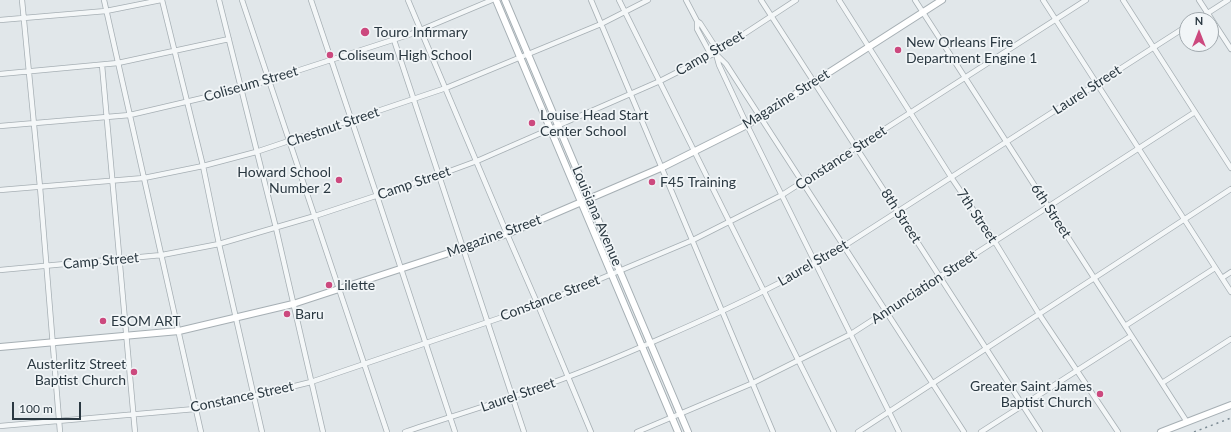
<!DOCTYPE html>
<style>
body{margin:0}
#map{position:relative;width:1231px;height:432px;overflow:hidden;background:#e1e7ea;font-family:Lato,sans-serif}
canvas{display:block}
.north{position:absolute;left:1179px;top:12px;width:40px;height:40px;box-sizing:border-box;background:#f1f5f7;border:1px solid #a1a9ae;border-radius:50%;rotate:0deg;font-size:11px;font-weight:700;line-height:16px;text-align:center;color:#2a3841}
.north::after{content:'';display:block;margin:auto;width:14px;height:18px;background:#cc497e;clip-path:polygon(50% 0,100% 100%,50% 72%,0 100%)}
.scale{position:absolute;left:12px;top:402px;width:69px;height:18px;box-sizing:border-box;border:2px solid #2a3841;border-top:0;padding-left:5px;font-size:12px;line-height:14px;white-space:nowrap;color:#2a3841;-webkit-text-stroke:3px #f1f5f7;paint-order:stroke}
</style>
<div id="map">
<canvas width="1231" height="432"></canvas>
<div class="north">N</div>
<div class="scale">100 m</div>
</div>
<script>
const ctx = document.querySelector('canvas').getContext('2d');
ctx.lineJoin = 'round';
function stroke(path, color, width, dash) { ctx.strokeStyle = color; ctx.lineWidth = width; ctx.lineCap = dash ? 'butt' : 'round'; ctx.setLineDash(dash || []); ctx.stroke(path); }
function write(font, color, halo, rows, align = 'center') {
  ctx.font = font + ' Lato,sans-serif'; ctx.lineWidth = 3.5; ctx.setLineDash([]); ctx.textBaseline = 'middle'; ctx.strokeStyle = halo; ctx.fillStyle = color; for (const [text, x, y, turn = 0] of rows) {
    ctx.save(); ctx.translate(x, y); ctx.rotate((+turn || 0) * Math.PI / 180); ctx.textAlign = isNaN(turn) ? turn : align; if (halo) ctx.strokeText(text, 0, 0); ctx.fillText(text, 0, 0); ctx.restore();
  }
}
const street = new Path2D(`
 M22,0L40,187L60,432
 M104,0L201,432
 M162,0L203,166L219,244L262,432
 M219,0L276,228L323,432
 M242,0L387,432
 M311,0L377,196L455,432
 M408,0L507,234L538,305L591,432
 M591,0L773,432
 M619,0L834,432
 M686,0L697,21L700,23L718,51
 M761,0L1040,432
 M839,0L951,177L995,242L1039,314L1118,432
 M915,0L1187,422
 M1043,0L1231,292
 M1123,0L1231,168
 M1199,0L1231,49
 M0,20L106,11L161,0
 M1197,20L1228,0
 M697,21V29L711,55
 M394,40L524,432
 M715,53L726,64L964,432
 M716,54L719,65L747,125L899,432
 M102,65L135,432
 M0,74L118,63L229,39
 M0,126L130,115L241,89L411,34L492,0
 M0,190L144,178L203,166L256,152L446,88L601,24L648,0
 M0,270L162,255L219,244L315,216L439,175L477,161L660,81L715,53L796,0
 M1222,278L1231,272
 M1125,326L1215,268
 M1162,383L1231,339
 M0,426L195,409L238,400L311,382L488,322L538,305L693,240L782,195L1086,0
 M405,432C450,417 496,403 540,387C582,373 623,355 664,337C726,310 787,282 844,246L1187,26
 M637,432L753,383L851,334L1195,112
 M858,432L1231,189
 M981,432L1131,336`);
const secondary = new Path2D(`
 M496,0L678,432
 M505,0L688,432
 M0,347L179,331L293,304L507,234L663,167L747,125L942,0
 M1161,432L1231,405`);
const rail = new Path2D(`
 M1194,432L1231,418`);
const markers = [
 [365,32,5,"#cc497e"],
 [898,50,4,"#cc497e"],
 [330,55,4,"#cc497e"],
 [532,123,4,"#cc497e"],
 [339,180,4,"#cc497e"],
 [652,182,4,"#cc497e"],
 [329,285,4,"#cc497e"],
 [287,314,4,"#cc497e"],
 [103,321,4,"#cc497e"],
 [134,372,4,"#cc497e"],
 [1100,394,4,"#cc497e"]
];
const poiNames = [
 ["Touro Infirmary",374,32],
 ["New Orleans Fire",906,42],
 ["Department Engine 1",906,58],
 ["Coliseum High School",338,55],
 ["Louise Head Start",540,115],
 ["Center School",540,131],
 ["Howard School",331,172,"right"],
 ["Number 2",331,188,"right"],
 ["F45 Training",660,182],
 ["Lilette",337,285],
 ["Baru",295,314],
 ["ESOM ART",111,321],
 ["Austerlitz Street",126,364,"right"],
 ["Baptist Church",126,380,"right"],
 ["Greater Saint James",1092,386,"right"],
 ["Baptist Church",1092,402,"right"]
];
const streetNames = [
 ["Camp Street",710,53,-30],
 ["Coliseum Street",251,84,-16],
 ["Laurel Street",1087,90,-33],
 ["Magazine Street",786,99,-32],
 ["Chestnut Street",333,127,-19],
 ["Constance Street",841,158,-33],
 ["Camp Street",414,183,-19],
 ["6th Street",1051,211,57],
 ["Louisiana Avenue",597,216,67],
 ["8th Street",901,216,57],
 ["7th Street",977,216,56],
 ["Magazine Street",494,236,-20],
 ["Camp Street",101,261,-5],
 ["Laurel Street",813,263,-30],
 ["Annunciation Street",924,287,-33],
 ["Constance Street",550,298,-21],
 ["Laurel Street",518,395,-19],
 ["Constance Street",242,397,-12]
];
stroke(street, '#a6afb4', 6);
stroke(secondary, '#a6afb4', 8);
stroke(street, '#f4f7f8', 4.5);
stroke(secondary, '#fff', 6);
stroke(rail, '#7b8a93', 1.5, [2, 4]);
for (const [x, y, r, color] of markers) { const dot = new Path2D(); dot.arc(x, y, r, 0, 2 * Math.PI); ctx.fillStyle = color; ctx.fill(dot); stroke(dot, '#f1f5f7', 1.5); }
write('14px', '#2a3841', '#f1f5f7', poiNames, 'left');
write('14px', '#2a3841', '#f1f5f7', streetNames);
</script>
